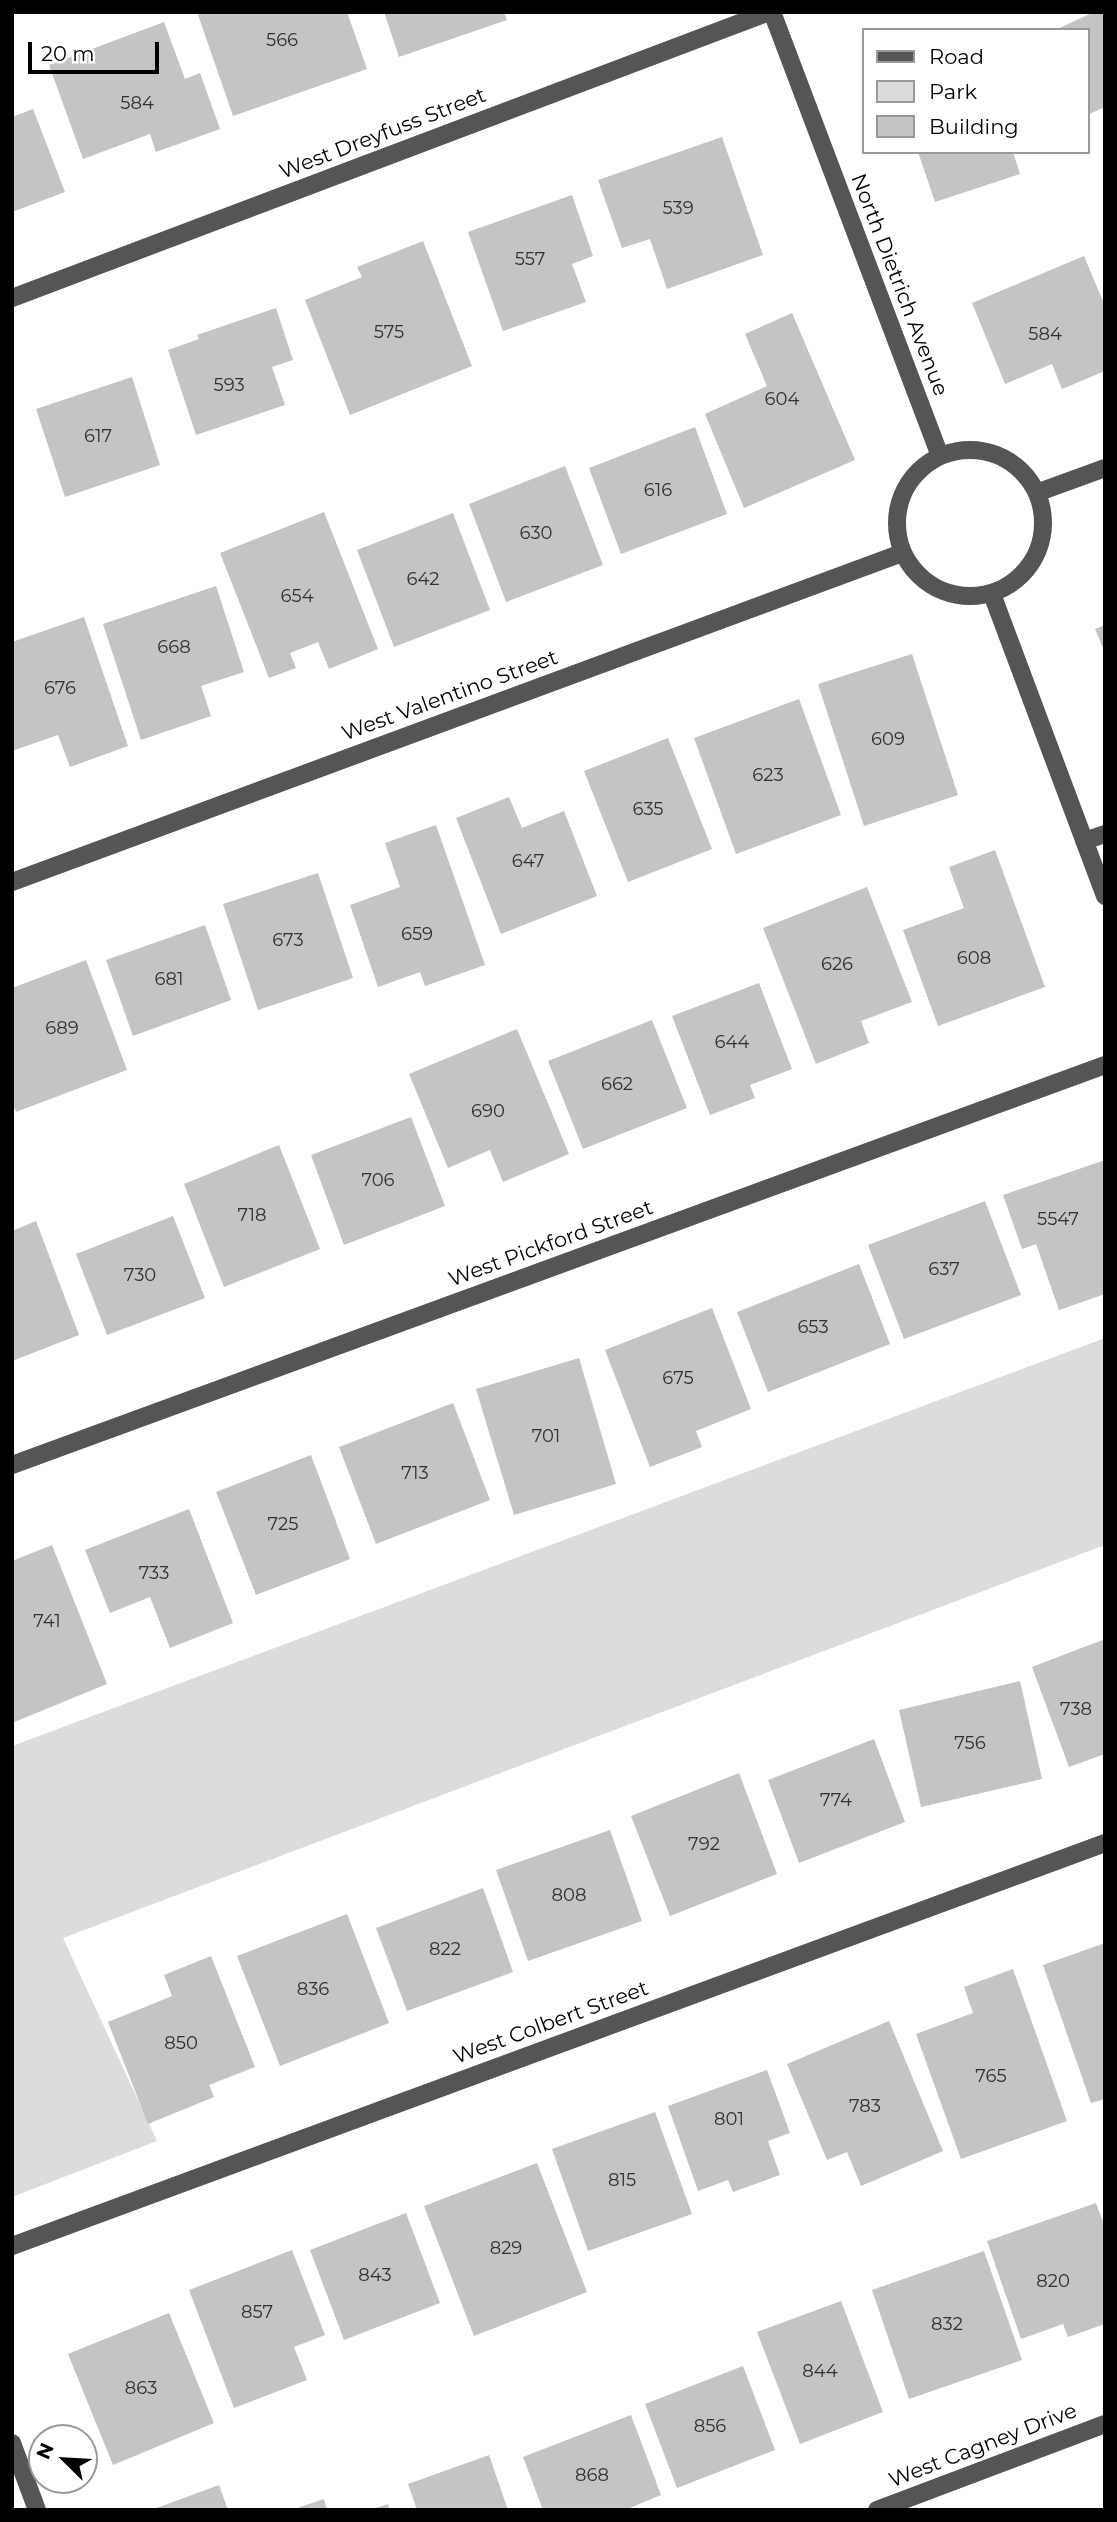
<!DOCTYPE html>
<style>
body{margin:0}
#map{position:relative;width:1117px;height:2522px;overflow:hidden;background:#fff;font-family:Montserrat,sans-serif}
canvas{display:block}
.frame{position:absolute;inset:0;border:14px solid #000;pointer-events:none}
.legend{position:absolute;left:862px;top:28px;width:228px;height:126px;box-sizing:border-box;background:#fff;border:2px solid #999;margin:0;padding:9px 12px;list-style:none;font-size:21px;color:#000}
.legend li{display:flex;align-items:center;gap:14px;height:35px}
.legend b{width:35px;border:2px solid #999}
.north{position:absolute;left:28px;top:2424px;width:70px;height:70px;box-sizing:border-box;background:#fff;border:2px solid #999;border-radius:50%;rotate:294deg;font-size:19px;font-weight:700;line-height:28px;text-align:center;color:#000}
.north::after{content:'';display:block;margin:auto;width:24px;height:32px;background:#000;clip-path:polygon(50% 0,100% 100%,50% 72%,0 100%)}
.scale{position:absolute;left:28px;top:42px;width:131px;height:32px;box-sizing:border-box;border:4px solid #000;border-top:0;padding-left:9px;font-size:21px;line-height:24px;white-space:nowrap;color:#000;-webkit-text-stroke:5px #fff;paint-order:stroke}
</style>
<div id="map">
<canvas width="1117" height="2522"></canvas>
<div class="frame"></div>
<ul class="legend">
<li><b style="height:9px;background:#555"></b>Road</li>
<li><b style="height:19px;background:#dcdcdc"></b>Park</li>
<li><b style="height:19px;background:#c4c4c4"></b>Building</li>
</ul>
<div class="north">N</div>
<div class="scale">20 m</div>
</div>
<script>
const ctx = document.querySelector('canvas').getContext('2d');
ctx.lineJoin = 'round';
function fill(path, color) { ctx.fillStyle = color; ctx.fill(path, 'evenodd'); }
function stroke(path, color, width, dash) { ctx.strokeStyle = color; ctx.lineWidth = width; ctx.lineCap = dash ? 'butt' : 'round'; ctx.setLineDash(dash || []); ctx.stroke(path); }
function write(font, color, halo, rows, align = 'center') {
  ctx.font = font + ' Montserrat,sans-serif'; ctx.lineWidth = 5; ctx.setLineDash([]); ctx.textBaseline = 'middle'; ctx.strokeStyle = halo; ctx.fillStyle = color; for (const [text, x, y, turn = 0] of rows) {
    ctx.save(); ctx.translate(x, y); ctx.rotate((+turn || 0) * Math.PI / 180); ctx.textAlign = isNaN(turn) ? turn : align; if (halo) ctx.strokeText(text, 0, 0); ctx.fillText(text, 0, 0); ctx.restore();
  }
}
const green = new Path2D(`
 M1105,1338V1545L63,1938L157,2141L12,2197V1746Z`);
const building = new Path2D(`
 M197,12H347L367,69L233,116Z
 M384,12H504L507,20L399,57Z
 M1094,12H1105V107L1087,115V30H1055Z
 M164,22L185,79L200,73L220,129L156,152L150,134L83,159L49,65Z
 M33,109L65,192L12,212V117Z
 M722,137L763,255L667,289L650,239L622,248L598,180Z
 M918,152H1013L1020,174L935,202Z
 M572,195L593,256L572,264L586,302L503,331L468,232Z
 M423,241L472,366L350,415L305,300L362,277L357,267Z
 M1084,256L1105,306V371L1062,389L1052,364L1005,384L972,303Z
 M276,308L293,360L272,367L285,405L196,435L168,350L199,339L197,335Z
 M792,313L855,460L744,508L705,414L767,386L745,334Z
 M132,377L160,465L65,497L36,409Z
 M695,427L727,514L621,554L589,468Z
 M565,466L603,565L506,602L469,504Z
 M324,512L378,649L329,669L318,642L290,653L296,668L269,678L220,553Z
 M453,513L490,610L394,647L357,550Z
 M216,586L244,672L201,686L211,716L141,740L103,624Z
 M84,617L128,746L70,767L58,735L12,751V642Z
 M1105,625V653L1095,629Z
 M912,654L958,795L864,826L818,684Z
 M799,699L841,815L736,854L694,738Z
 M668,738L712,849L628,882L584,771Z
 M509,797L522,828L564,811L597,896L501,934L456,818Z
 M436,825L485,965L425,986L420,972L378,987L350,905L400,887L385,843Z
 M995,850L1045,987L938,1026L903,930L964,908L949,867Z
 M318,873L353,978L258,1010L223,904Z
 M867,887L912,1002L861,1021L869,1043L816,1064L763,928Z
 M205,925L231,1000L133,1036L106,960Z
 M86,960L127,1070L16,1112L12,1102V988Z
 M759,983L792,1069L750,1085L755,1098L710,1115L672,1016Z
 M652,1020L687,1108L583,1149L548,1061Z
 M517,1029L569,1154L503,1182L490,1150L448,1168L409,1074Z
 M411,1117L445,1206L344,1245L311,1155Z
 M279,1145L320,1249L224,1287L184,1184Z
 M1105,1160V1294L1059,1310L1036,1244L1022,1249L1003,1195Z
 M985,1201L1021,1295L904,1339L868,1245Z
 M173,1216L205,1298L107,1335L76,1254Z
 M36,1221L79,1335L12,1361V1231Z
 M859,1264L890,1344L768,1392L737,1312Z
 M712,1308L751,1409L696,1431L702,1447L650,1467L605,1350Z
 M579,1358L616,1484L514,1515L476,1389Z
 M453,1403L490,1500L376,1544L339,1447Z
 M311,1455L350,1559L256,1595L216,1492Z
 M189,1509L233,1623L170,1648L150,1597L110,1613L85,1550Z
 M52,1545L107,1684L12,1723V1561Z
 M1105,1639V1754L1069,1767L1032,1667Z
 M1020,1681L1042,1779L921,1807L899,1710Z
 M874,1739L905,1822L799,1863L768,1780Z
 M739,1773L777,1874L670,1916L631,1816Z
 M610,1830L642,1921L528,1961L496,1870Z
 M483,1888L513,1972L407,2011L376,1928Z
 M347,1914L389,2023L280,2066L237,1956Z
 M1105,1943V2099L1091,2103L1043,1965Z
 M211,1956L255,2067L209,2085L214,2097L148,2124L108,2022L172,1996L164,1975Z
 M1013,1969L1067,2121L961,2159L916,2034L973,2013L964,1987Z
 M889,2021L943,2151L861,2186L847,2152L827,2160L787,2064Z
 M767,2070L790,2133L768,2141L780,2175L733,2192L728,2180L698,2191L668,2106Z
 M655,2112L692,2214L588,2251L552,2149Z
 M537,2163L587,2292L474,2336L424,2206Z
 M1096,2203L1105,2227V2324L1068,2337L1063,2324L1021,2339L987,2241Z
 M406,2213L440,2303L344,2340L310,2250Z
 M292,2250L325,2335L294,2347L307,2380L234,2408L189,2290Z
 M984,2251L1022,2360L909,2399L872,2290Z
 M841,2301L883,2412L800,2444L757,2332Z
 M169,2313L214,2423L113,2465L68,2354Z
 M743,2366L775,2450L677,2488L645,2404Z
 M631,2415L661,2495L625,2510H543L523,2457Z
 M489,2455L508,2510H417L408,2484Z
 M219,2485L228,2510H154V2509Z
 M324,2499L327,2510H294V2509Z
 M388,2504L390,2510H373V2509Z`);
const minor = new Path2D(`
 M772,12L940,456
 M12,298L769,12
 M897 523a73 73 0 1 1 146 0a73 73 0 1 1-146 0Z
 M1039,492L1105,468
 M992,594L1105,896
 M1084,841L1105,834
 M12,882L902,553
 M12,1465L1105,1065
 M12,2246L1105,1843
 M12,2443L37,2510
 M877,2510L1105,2424`);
const numberNames = [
 ["566",282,41],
 ["584",137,104],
 ["539",678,209],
 ["557",530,260],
 ["575",389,333],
 ["584",1045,335],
 ["593",229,386],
 ["604",782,400],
 ["617",98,437],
 ["616",658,491],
 ["630",536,534],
 ["642",423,580],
 ["654",297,597],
 ["668",174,648],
 ["676",60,689],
 ["609",888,740],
 ["623",768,776],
 ["635",648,810],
 ["647",528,862],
 ["659",417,935],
 ["673",288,941],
 ["608",974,959],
 ["626",837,965],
 ["681",169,980],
 ["689",62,1029],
 ["644",732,1043],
 ["662",617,1085],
 ["690",488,1112],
 ["706",378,1181],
 ["718",252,1216],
 ["5547",1058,1220],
 ["637",944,1270],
 ["730",140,1276],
 ["653",813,1328],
 ["675",678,1379],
 ["701",546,1437],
 ["713",415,1474],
 ["725",283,1525],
 ["733",154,1574],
 ["741",47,1622],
 ["738",1076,1710],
 ["756",970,1744],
 ["774",836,1801],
 ["792",704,1845],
 ["808",569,1896],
 ["822",445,1950],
 ["836",313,1990],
 ["850",181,2044],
 ["765",991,2077],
 ["783",865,2107],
 ["801",729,2120],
 ["815",622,2181],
 ["829",506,2249],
 ["843",375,2276],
 ["820",1053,2282],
 ["857",257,2313],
 ["832",947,2325],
 ["844",820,2372],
 ["863",141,2389],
 ["856",710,2427],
 ["868",592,2476]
];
const streetNames = [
 ["West Dreyfuss Street",383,134,-21],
 ["North Dietrich Avenue",899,285,69],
 ["West Valentino Street",450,696,-20],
 ["West Pickford Street",551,1244,-20],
 ["West Colbert Street",551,2023,-20],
 ["West Cagney Drive",983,2446,-21]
];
fill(green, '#dcdcdc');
fill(building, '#c4c4c4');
stroke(minor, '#555', 18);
write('18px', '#313131', null, numberNames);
write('21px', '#000', '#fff', streetNames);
</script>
